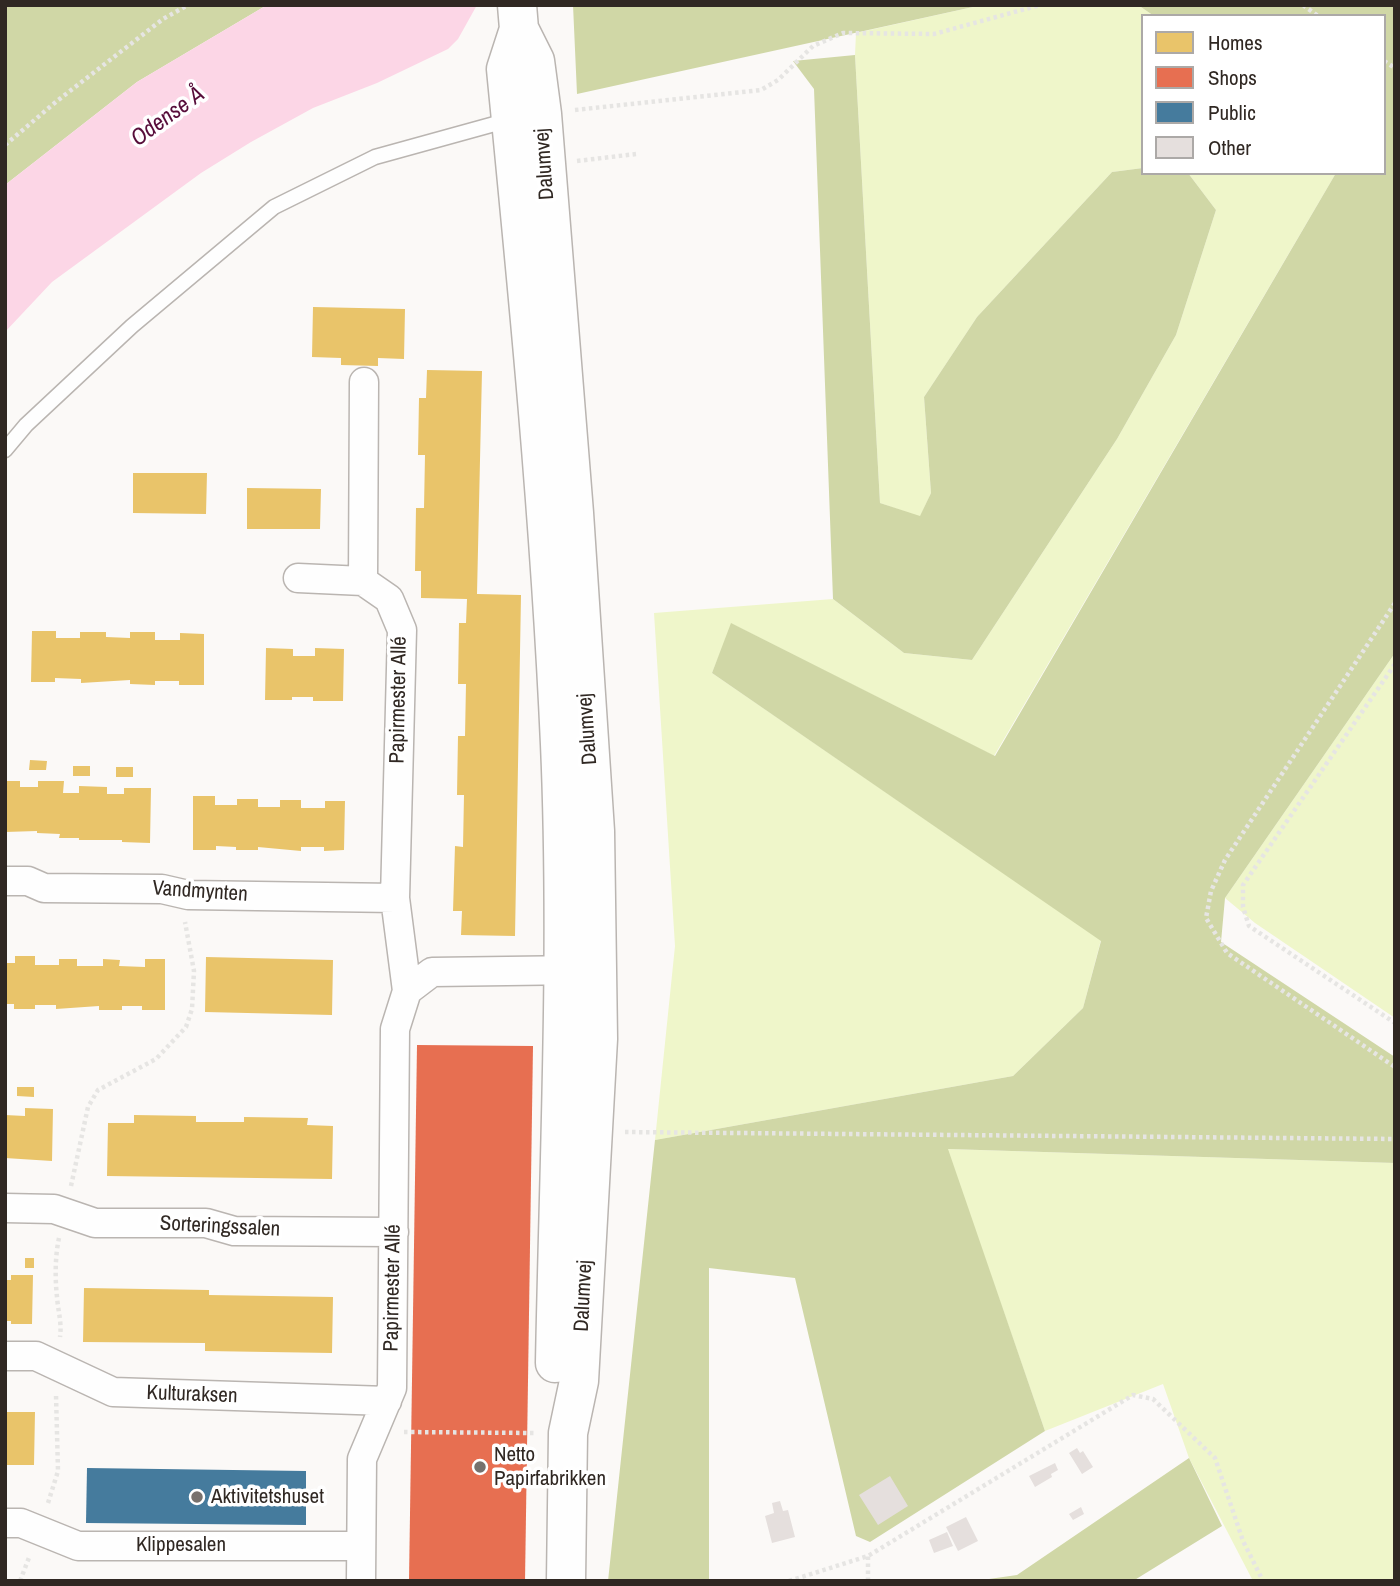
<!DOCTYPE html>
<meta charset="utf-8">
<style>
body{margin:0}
#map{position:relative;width:1400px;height:1586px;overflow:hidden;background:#fbf9f7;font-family:"Archivo Narrow",sans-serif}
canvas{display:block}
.frame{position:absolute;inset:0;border:7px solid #302823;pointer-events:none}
.legend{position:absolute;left:1141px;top:14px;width:245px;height:161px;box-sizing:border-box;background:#fff;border:2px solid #aca9a7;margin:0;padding:9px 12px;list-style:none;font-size:21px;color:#302823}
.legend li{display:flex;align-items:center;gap:14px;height:35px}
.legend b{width:35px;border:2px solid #aca9a7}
</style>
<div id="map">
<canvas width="1400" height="1586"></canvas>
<div class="frame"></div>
<ul class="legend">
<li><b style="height:19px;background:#e9c46a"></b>Homes</li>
<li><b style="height:19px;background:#e76f51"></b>Shops</li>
<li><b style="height:19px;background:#457b9d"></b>Public</li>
<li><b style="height:19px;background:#e5dfdd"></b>Other</li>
</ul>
</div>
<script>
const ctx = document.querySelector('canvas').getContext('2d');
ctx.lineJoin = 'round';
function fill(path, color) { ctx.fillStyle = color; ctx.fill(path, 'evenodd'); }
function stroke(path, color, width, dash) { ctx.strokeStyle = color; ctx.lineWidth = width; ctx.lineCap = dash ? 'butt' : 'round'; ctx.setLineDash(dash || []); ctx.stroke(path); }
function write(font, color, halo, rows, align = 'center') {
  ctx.font = font + ' "Archivo Narrow",sans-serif'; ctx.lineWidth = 7; ctx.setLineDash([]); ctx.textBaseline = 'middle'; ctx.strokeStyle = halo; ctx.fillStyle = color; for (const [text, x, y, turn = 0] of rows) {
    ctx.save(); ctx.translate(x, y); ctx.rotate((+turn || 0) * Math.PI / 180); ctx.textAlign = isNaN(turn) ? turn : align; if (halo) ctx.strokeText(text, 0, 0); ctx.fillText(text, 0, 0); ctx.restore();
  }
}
const green = new Path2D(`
 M982,5H1138L1154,16H1143V168L1112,172L977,317L924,397L931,493L920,517L880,503L855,55L856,33Z
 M1188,173H1336L994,756L732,624L712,673L1101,940L1083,1008L1013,1076L655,1140L675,946L654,613L833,599L904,653L972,660L1117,439L1176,335L1216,210Z
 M1395,653V1018L1255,923L1225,898Z
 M947,1149L1395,1163V1581H1253L1189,1458L1163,1384L1045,1431Z`);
const forest = new Path2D(`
 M5,5H267L137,82L5,185Z
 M573,5H982L577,94Z
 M1138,5H1395V653L1225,898L1221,942L1395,1057V1163L948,1149L1045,1431L870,1542L856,1536L795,1278L709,1268V1581H608L655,1140L1013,1076L1083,1008L1101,941L712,673L731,623L995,756L1336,173H1384V16H1154Z
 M855,55L880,503L920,516L931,493L924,397L977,317L1112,172L1143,168V173H1188L1216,210L1176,335L1117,439L972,660L904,653L833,599L814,89L793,61Z
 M1189,1458L1222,1526L1133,1581H975L1017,1575Z`);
const water = new Path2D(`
 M267,5H477L458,39L448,49L377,83L313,108L251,142L201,173L52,282L5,332V185L137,82Z`);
const homes = new Path2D(`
 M313,307L405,309L404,359L378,358V366L341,365V358L312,357Z
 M427,370L482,371L477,594L521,595L515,936L461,935L462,911H453L455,846L463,847L464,795H457L458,736H465L466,684H458L459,623H466L467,599L421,598V571H415L416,508H424L425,455H418L419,398H426Z
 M133,473H207L206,514L133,513Z
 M247,488L321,489L320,529H247Z
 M32,631H56V638H80V632H106V637L130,638V632H155V640H180V633L204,634V685H179V681H155V685L130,684V680L81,683V679L55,678V682H31Z
 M266,648L293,649V656H315V648L344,649L343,701H313V697H292V700H265Z
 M30,760L47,761L46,770H29Z
 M73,766H90V776H73Z
 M116,767H133V777H116Z
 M5,781H20V787H38V781H64L63,793H79V786L107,787V794H124V788H151L150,843L122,842V840H79V838H59L60,834L37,833V831L5,832Z
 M193,796H215V805H237V799H258V807H280V800H301V808H325V801H345L344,850L324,851V847H301V851L258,847V850H236V847L216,846V850H193Z
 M15,956H35V965H59V959H77V966H103V959L120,960L119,966L145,967V959H165V1010H142V1006H122V1010H99V1006L56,1009V1005H35V1009H14V1004H5V963H15Z
 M206,957L333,960L332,1015L205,1012Z
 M17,1087H34V1097L17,1096Z
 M25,1108L53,1109L52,1161L5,1158V1115L25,1116Z
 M134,1115L196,1116V1122H244V1117L308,1118L307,1125L333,1126L332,1179L107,1176L108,1123H134Z
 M25,1258H34V1268H25Z
 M11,1275H33L32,1324H11V1321H5V1280H11Z
 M84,1288L209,1290V1295L333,1297L332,1353L205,1351V1343L83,1342Z
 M5,1412H35L34,1465H5Z`);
const shops = new Path2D(`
 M417,1045L533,1046L525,1581H409Z`);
const public = new Path2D(`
 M87,1468L306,1471V1525L86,1523Z`);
const building = new Path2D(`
 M1077,1448L1080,1453L1083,1451L1093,1467L1082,1474L1069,1453Z
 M1055,1463L1058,1470L1051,1474L1052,1477L1035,1487L1029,1476Z
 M890,1476L908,1506L878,1525L859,1495Z
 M780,1501L783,1511L788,1510L795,1537L772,1543L765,1516L774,1513L772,1503Z
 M1081,1507L1084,1514L1073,1520L1069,1514Z
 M966,1517L978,1541L958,1551L946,1527Z
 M947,1532L953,1546L934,1553L929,1540Z`);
const path = new Path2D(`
 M1303,5L1318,16
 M1384,61L1395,68
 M575,110L761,90L778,80L813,46L843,33L934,34L1040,5
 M5,145L57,101L163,19L188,5
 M577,161L636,154
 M1395,603L1225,860L1211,891L1206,918L1227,953L1395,1067
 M1395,664L1243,885V907L1249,926L1395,1023
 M625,1132L1395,1139
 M71,1186L88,1107L98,1090L156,1059L186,1027L192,1009L194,971L185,922
 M59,1238C55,1256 55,1279 57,1297C58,1311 62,1323 60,1337
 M404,1432L535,1433
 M48,1503L58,1471L56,1395
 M20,1581L30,1555
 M789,1581L868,1556L1133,1395L1153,1399L1215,1458L1243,1541L1263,1581
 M868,1581V1556`);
const lane = new Path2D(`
 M5,450L26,425L132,326L274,207L375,157L509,120`);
const street = new Path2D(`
 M364,382L363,581L389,599L402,630L395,898L407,991
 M298,578L363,581
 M5,881H28L44,888L162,889L188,895L395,898
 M5,1208L54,1209L95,1223H206L234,1231L394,1232
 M5,1356H36L113,1392L387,1401
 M5,1523H21L78,1546H360
 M361,1581L362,1459L392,1388L395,1029L407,991L432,972L582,970`);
const secondary = new Path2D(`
 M517,5L519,29L535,61L542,114L574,513L595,831L598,1039L579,1381L568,1433L566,1581
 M519,29L506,69C528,293 550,519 560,744C569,950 559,1157 555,1363`);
const markers = [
 [480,1467,7,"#77716d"],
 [197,1497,7,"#77716d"]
];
const streetNames = [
 ["Dalumvej",545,164,-94],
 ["Papirmester Allé",399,700,-89],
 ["Dalumvej",588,729,-94],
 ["Vandmynten",200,892,4],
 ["Sorteringssalen",220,1227,3],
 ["Papirmester Allé",393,1288,-89],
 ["Dalumvej",584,1296,-87],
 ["Kulturaksen",192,1395,2],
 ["Klippesalen",181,1545]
];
const poiNames = [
 ["Netto",494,1455],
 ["Papirfabrikken",494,1479],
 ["Aktivitetshuset",211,1497]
];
const waterNames = [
 ["Odense Å",168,117,-36]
];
fill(green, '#eff6ca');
fill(forest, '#d0d7a6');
fill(water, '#fcd6e6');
fill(homes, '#e9c46a');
fill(shops, '#e76f51');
fill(public, '#457b9d');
fill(building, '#e5dfdd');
stroke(lane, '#bab5b1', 17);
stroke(street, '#bab5b1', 31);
stroke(secondary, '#bab5b1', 41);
stroke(path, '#e6e5e3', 4.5, [3.5, 3.5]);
stroke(lane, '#fefefe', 14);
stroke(street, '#fefefe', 28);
stroke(secondary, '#fefefe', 38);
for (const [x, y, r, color] of markers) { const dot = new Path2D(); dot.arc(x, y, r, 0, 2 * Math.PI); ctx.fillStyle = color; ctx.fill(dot); stroke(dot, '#fff', 2.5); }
write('21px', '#302823', '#fff', streetNames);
write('21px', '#302823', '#fff', poiNames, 'left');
write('italic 23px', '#570d3a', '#fff', waterNames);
</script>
